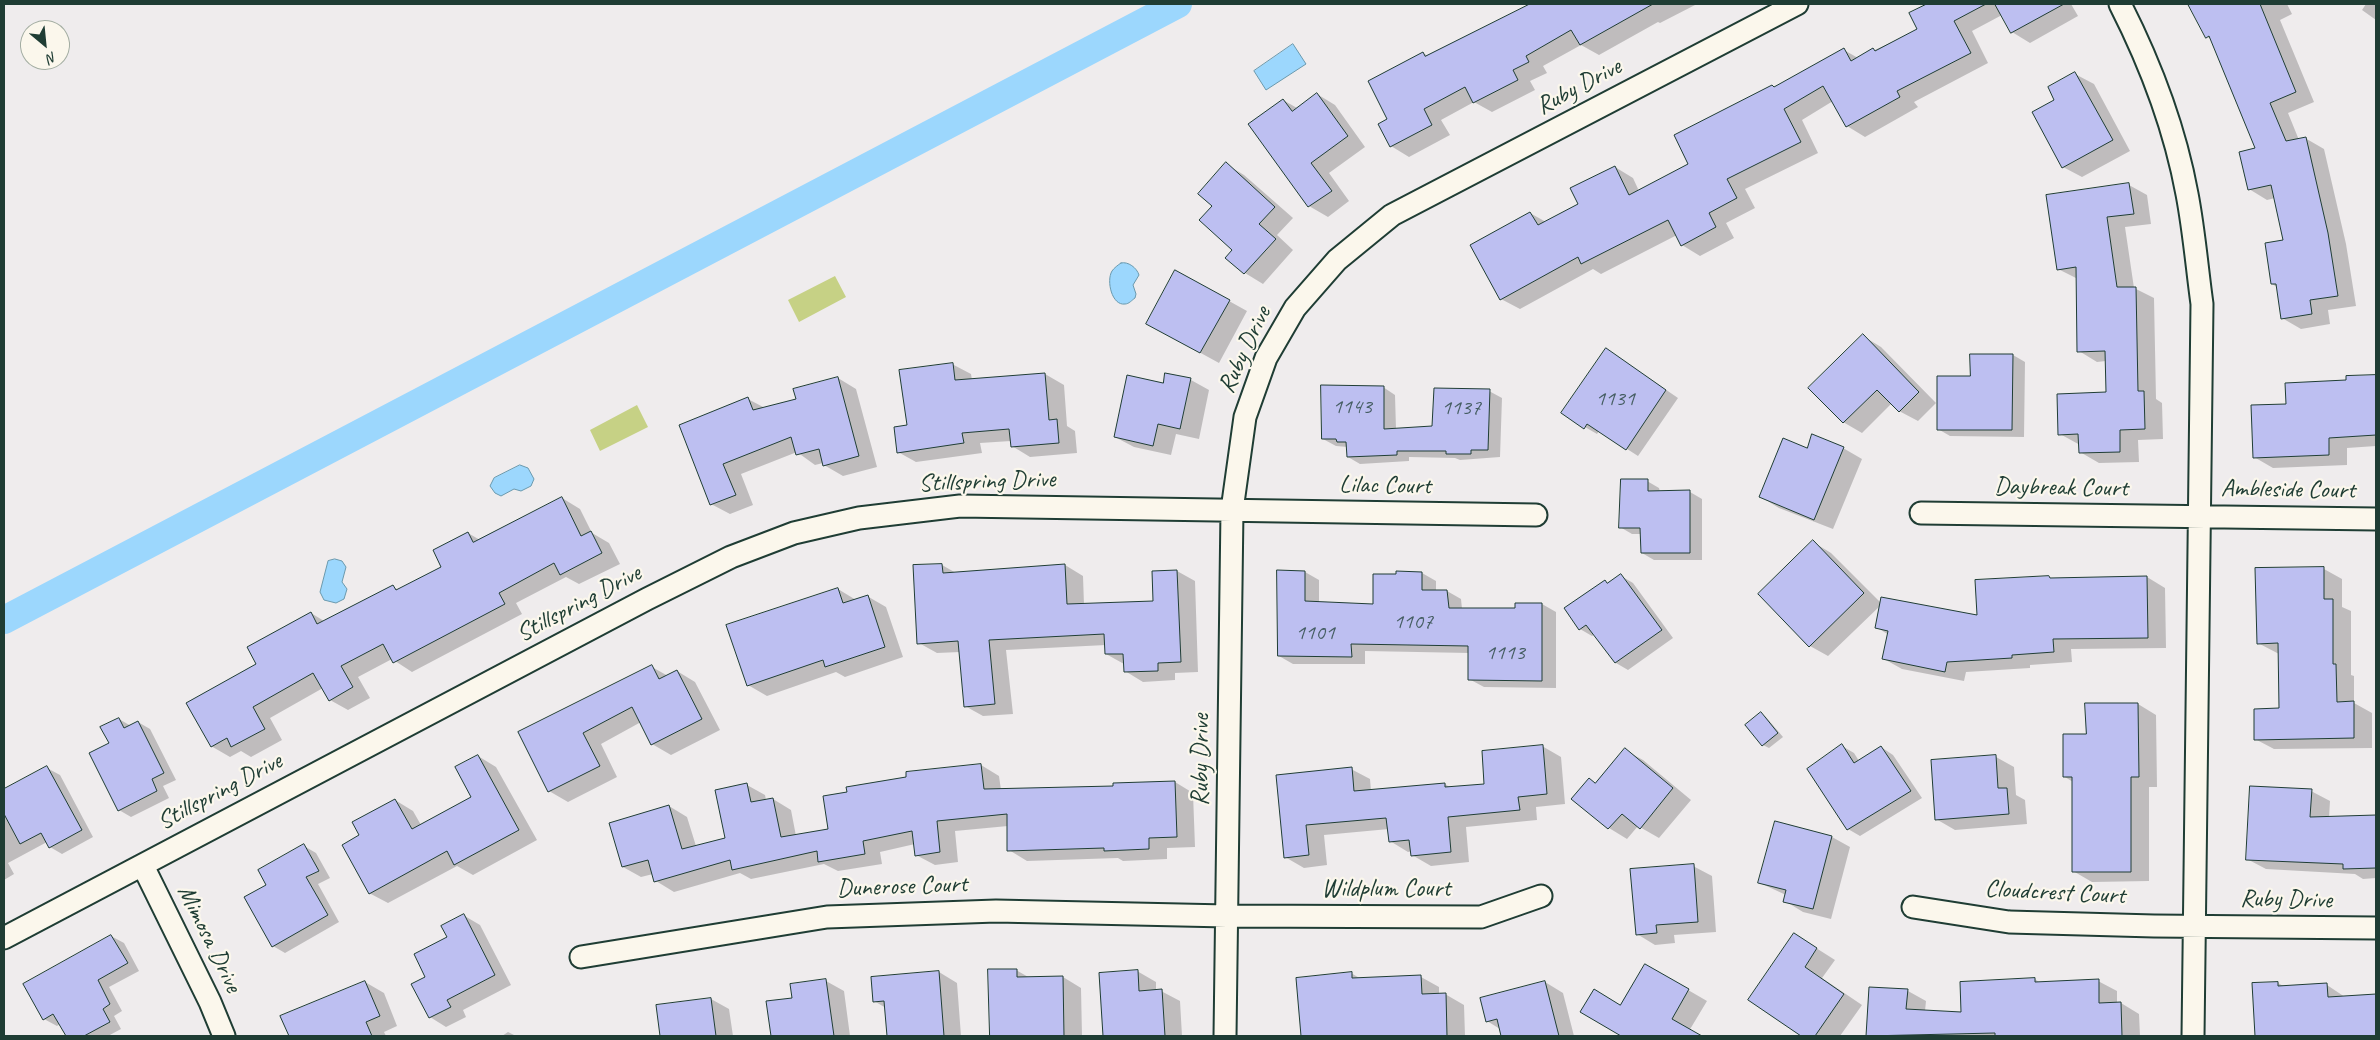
<!DOCTYPE html>
<style>
body{margin:0}
#map{position:relative;width:2380px;height:1040px;overflow:hidden;background:#efeced;font-family:Caveat,sans-serif}
canvas{display:block}
.frame{position:absolute;inset:0;border:5px solid #1f3d34;pointer-events:none}
.north{position:absolute;left:20px;top:20px;width:50px;height:50px;box-sizing:border-box;background:#fbf7ec;border:1px solid #a3ada2;border-radius:50%;rotate:152deg;font-size:14px;font-weight:700;line-height:20px;text-align:center;color:#1f3d34}
.north::after{content:'';display:block;margin:auto;width:18px;height:22px;background:#1f3d34;clip-path:polygon(50% 0,100% 100%,50% 72%,0 100%)}
</style>
<div id="map">
<canvas width="2380" height="1040"></canvas>
<div class="frame"></div>
<div class="north">N</div>
</div>
<script>
const ctx = document.querySelector('canvas').getContext('2d');
ctx.lineJoin = 'round';
function fill(path, color) { ctx.fillStyle = color; ctx.fill(path, 'evenodd'); }
function stroke(path, color, width, dash) { ctx.strokeStyle = color; ctx.lineWidth = width; ctx.lineCap = dash ? 'butt' : 'round'; ctx.setLineDash(dash || []); ctx.stroke(path); }
function write(font, color, halo, rows, align = 'center') {
  ctx.font = font + ' Caveat,sans-serif'; ctx.lineWidth = 4.5; ctx.setLineDash([]); ctx.textBaseline = 'middle'; ctx.strokeStyle = halo; ctx.fillStyle = color; for (const [text, x, y, turn = 0] of rows) {
    ctx.save(); ctx.translate(x, y); ctx.rotate((+turn || 0) * Math.PI / 180); ctx.textAlign = isNaN(turn) ? turn : align; if (halo) ctx.strokeText(text, 0, 0); ctx.fillText(text, 0, 0); ctx.restore();
  }
}
const green = new Path2D(`
 M835,276L846,297L799,322L788,300Z
 M637,405L648,427L600,451L590,430Z`);
const water = new Path2D(`
 M1293,44L1306,64L1266,90L1254,71Z
 M1121,263C1128,261 1137,268 1139,275L1133,285L1136,294L1135,298C1132,300 1129,304 1125,304C1112,306 1106,281 1112,271C1114,268 1118,265 1121,263Z
 M520,465L528,468L534,479L531,486L521,491L514,489L501,496L495,493L490,486L494,478Z
 M335,559L342,561L346,567L342,582L347,589L344,599L336,603L324,600L320,592L328,561Z`);
const shadow = new Path2D(`
 M1532,4H1697L1660,23L1658,22L1599,55L1581,45L1543,66L1547,73L1530,81L1535,90L1492,112L1474,102L1441,120L1450,135L1409,157L1391,146L1389,119L1423,53L1428,56Z
 M1930,4H2071L2078,16L2030,43L2012,32L2002,15L1972,31L1988,63L1914,102L1918,107L1865,137L1847,126L1833,101L1802,120L1818,153L1745,189L1755,208L1726,223L1734,238L1700,256L1682,245L1677,235L1601,274L1593,269L1520,309L1501,299L1530,213L1546,222L1580,205L1615,167L1633,178L1639,191L1690,164L1775,88L1844,50L1858,58L1919,29L1911,14Z
 M2190,4H2287L2292,14L2280,20L2314,102L2288,113L2299,140L2305,138L2324,149L2346,244L2356,306L2328,310L2330,324L2301,329L2282,318L2277,287L2272,284L2284,241L2275,198L2267,200L2249,189L2257,149L2213,40L2207,37Z
 M2366,4H2376V20L2362,10Z
 M2075,74L2094,84L2130,151L2082,177L2063,167L2056,100Z
 M1317,94L1335,105L1365,147L1329,173L1349,201L1328,217L1309,206L1250,125L1283,100L1297,108Z
 M1226,164L1244,175L1293,218L1277,235L1293,250L1263,284L1245,273L1214,206Z
 M2129,185L2147,195L2151,224L2125,227L2134,288L2154,298L2156,399L2162,403L2163,439L2138,440L2139,462L2099,463L2080,452V445L2060,434L2107,393L2106,361L2097,362L2079,351L2078,279L2058,269Z
 M1229,301L1247,311L1219,363L1166,334Z
 M1863,336L1881,347L1936,403L1918,421L1899,411L1892,403L1862,433L1843,422Z
 M2013,355L2025,362L2024,437L1950,436L1938,429L1971,377Z
 M1618,357L1678,398L1638,456L1599,431L1597,434L1585,427Z
 M952,364L971,374L972,380L1045,374L1064,385L1067,426L1075,431L1077,453L1030,457L1012,446L1011,441L980,443L982,453L916,462L898,452L909,426Z
 M2376,376V446L2347,448V465L2273,468L2254,457L2287,405L2348,382V377Z
 M838,378L856,389L877,467L843,476L824,465L823,463L815,465L797,452L741,474L753,505L730,514L711,504L681,426L748,399L765,408L798,400Z
 M1191,380L1209,390L1199,439L1176,434L1171,455L1134,447L1115,437L1164,384Z
 M1383,387L1395,395L1396,429L1433,427L1489,391L1502,398L1500,457L1460,460L1455,458L1409,457V461L1360,464L1348,457V447L1336,446L1323,439Z
 M1843,448L1862,459L1833,529L1779,508L1761,497L1808,450Z
 M1647,481L1659,488L1660,492H1690L1702,499V560H1654L1642,553L1641,534H1632L1620,527Z
 M562,498L580,509L592,533L609,543L620,564L579,584L566,577L516,603L522,614L412,672L392,659L358,677L370,698L348,710L330,700L323,688L270,718L282,740L251,757L241,751L230,757L211,746L258,664L311,613L324,621L393,587L399,590L443,567L468,533L480,540Z
 M1813,542L1831,553L1881,603L1979,617L2049,577L2052,579L2147,577L2165,588L2166,648L2071,649L2072,662L2030,665V668L1966,672L1964,681L1902,669L1884,659L1889,635L1876,627L1881,605L1828,656L1810,646Z
 M942,565L956,573L1065,565L1083,576L1084,605L1154,602L1153,572L1177,571L1195,581L1198,672L1175,673V680L1143,682L1125,671L1124,664L1106,654V645L1006,650L1013,714L983,716L965,706L960,652L937,653L919,643Z
 M2324,569L2342,579V607L2351,611V675L2354,676V703L2372,713V748L2274,749L2255,739L2280,709L2279,654L2258,643Z
 M1305,572L1319,580V603L1374,606L1422,573L1436,581V591H1447L1461,599L1462,609L1516,610L1542,604L1556,612V688L1484,687L1469,679V653L1365,651V664H1293L1279,656Z
 M1621,576L1633,583L1673,638L1628,670L1616,663L1595,634L1592,636L1580,629L1605,582L1608,584Z
 M838,589L856,600L867,596L886,607L903,657L845,677L836,672L767,696L748,685Z
 M652,667L668,676L677,671L695,682L720,730L671,755L652,744L641,722L601,744L617,777L568,802L549,791L520,733Z
 M2138,704L2156,715L2157,787H2149V881L2092,882L2073,871V782L2065,777L2087,735Z
 M1761,714L1766,717L1783,737L1769,748L1763,745Z
 M119,719L131,726L138,722L150,729L176,780L163,786L169,798L131,817L119,810L110,744Z
 M1542,746L1561,757L1565,804L1536,807L1537,820L1466,827L1469,862L1431,866L1412,855V851L1408,852L1390,841L1389,829L1324,835L1327,865L1304,868L1285,857L1278,776L1351,769L1370,779L1371,791L1445,784L1451,788L1486,785Z
 M1842,746L1854,753L1859,761L1881,747L1893,755L1922,798L1860,836L1848,829Z
 M1625,750L1643,760L1691,800L1659,838L1638,826L1627,839L1609,828L1573,798L1589,779L1597,784Z
 M478,756L496,767L537,840L473,875L457,866L388,903L369,893L361,835L395,800L413,811L421,825L473,797Z
 M1996,757L2014,767L2016,795L2025,800L2027,824L1955,830L1936,819Z
 M981,765L999,776L1001,790L1114,787L1175,782L1193,793L1195,847L1167,848V859L1123,861L1118,858L1027,861L1009,850L1008,826L955,831L958,862L935,865L916,855L915,844L880,852L882,864L838,871L824,864L751,879L740,873L674,892L656,881L653,874L641,877L623,867L669,806L687,817L696,846L726,839L747,785L765,795L766,800L773,799L791,810L796,836L830,830Z
 M47,768L60,775L93,837L62,854L50,847L47,842L8,863L14,874L4,880V791Z
 M2311,791L2330,801L2329,818L2376,816V878L2363,879L2355,874L2266,869L2247,859Z
 M1832,837L1850,847L1831,919L1803,912L1785,901L1786,895L1760,883Z
 M304,846L316,853L330,878L318,884L339,922L285,953L273,946L267,885Z
 M1693,866L1712,876L1716,932L1674,935L1675,943L1655,945L1637,934Z
 M463,915L480,925L511,985L463,1010L466,1017L446,1027L430,1017L427,977L449,937Z
 M1794,934L1835,960L1822,978L1862,1005L1840,1036H1803L1750,999Z
 M111,936L124,943L139,971L109,987L122,1011L114,1016L121,1029L108,1036H67L60,1024L57,1026L44,1019Z
 M1645,965L1707,1001L1689,1031L1699,1036H1624L1582,1012L1621,1007Z
 M1016,970L1030,978L1063,977L1081,988L1082,1036H991L990,971Z
 M1137,971L1156,982V991H1161L1180,1001L1182,1036H1104L1100,974Z
 M939,972L957,983L961,1036H888L886,1008L874,1001Z
 M1351,973L1361,979L1421,977L1439,987V995L1445,994L1464,1005L1465,1036H1302L1297,979Z
 M2035,979L2040,983L2098,981L2117,991V1003H2121L2139,1014L2140,1036H1868L1871,989L1908,991L1926,1001L1925,1011L1963,1013Z
 M826,981L844,991L850,1036H772L767,1002L794,999Z
 M365,982L384,993L397,1026L384,1032L386,1036H290L282,1017Z
 M1545,982L1563,993L1574,1036H1502L1500,1029L1487,1021Z
 M2278,983L2285,987L2327,985L2345,997L2376,995V1036H2257Z
 M711,999L729,1009L733,1036H661L657,1006Z
 M508,1032L516,1036H502Z`);
const canal = new Path2D(`
 M4,620L1178,4`);
const building = new Path2D(`
 M1530,4H1653L1580,45L1571,30L1526,56L1529,62L1513,70L1518,80L1473,103L1465,87L1424,109L1432,125L1390,147L1378,124L1387,119L1368,81L1423,52L1425,56Z
 M1927,4H1986L1954,21L1971,53L1897,91L1900,97L1846,127L1823,86L1784,109L1801,142L1727,179L1737,198L1709,213L1716,227L1681,246L1668,220L1581,264L1578,257L1500,300L1470,245L1530,212L1538,225L1578,204L1570,188L1615,166L1629,195L1688,164L1674,135L1772,85L1774,87L1844,48L1851,61L1873,48L1875,51L1917,29L1909,13Z
 M1995,4H2064L2011,33Z
 M2188,4H2260L2296,92L2270,103L2286,141L2306,137L2328,233L2338,296L2310,300L2312,314L2281,319L2276,284H2271L2265,243L2283,240L2271,185L2248,190L2239,152L2255,148L2209,36L2206,38Z
 M2075,72L2113,140L2062,168L2032,112L2054,100L2048,87Z
 M1317,93L1348,136L1311,163L1332,191L1308,207L1248,124L1283,99L1292,111Z
 M1226,162L1275,207L1259,224L1276,239L1244,274L1225,258L1232,250L1199,220L1212,206L1198,194Z
 M2129,183L2134,214L2107,217L2117,287H2136L2138,391H2144L2145,429L2120,430V452L2079,453L2078,434L2058,435L2057,394L2106,392L2105,351L2077,352L2076,267L2057,270L2046,195Z
 M1175,270L1230,300L1200,353L1146,324Z
 M1863,334L1919,392L1899,412L1877,390L1843,423L1808,388Z
 M1606,348L1666,390L1626,450L1587,424L1584,429L1561,413Z
 M1970,354H2013L2012,430H1937V376H1970Z
 M953,363L955,380L1045,373L1049,420L1057,419L1059,443L1011,447L1009,429L962,433L964,443L897,453L894,427L907,425L899,370Z
 M1165,373L1191,378L1180,429L1158,424L1153,446L1114,437L1127,375L1163,383Z
 M2376,375V435L2329,438V455L2253,458L2251,405L2286,404L2285,383L2346,380V376Z
 M838,377L859,456L823,466L819,449L796,455L791,437L723,464L736,495L710,505L679,425L748,397L753,410L796,399L793,389Z
 M1321,385L1384,386V429L1432,426L1434,388L1490,389L1488,450H1471V454H1446V451H1397V455L1347,457L1346,442H1337L1336,439H1322Z
 M1812,434L1844,447L1814,520L1759,497L1783,438L1807,448Z
 M1621,479H1648V491L1690,490V553H1641L1640,528H1619Z
 M562,497L581,536L591,531L602,553L560,575L554,563L499,593L505,604L393,663L383,644L341,666L353,687L329,701L313,673L253,707L265,729L231,747L227,738L211,747L186,703L256,664L247,647L311,612L317,624L393,585L396,590L441,567L433,550L468,532L473,542Z
 M1813,540L1864,593L1809,647L1758,594Z
 M942,564L943,573L1065,564L1067,604L1153,601L1152,571L1177,570L1181,662L1158,663V671L1124,672L1123,654H1105L1104,634L989,640L995,704L964,707L958,641L917,644L913,565Z
 M2324,567V599H2333V664H2336L2337,702L2354,701V738L2254,740V709L2279,708L2278,643L2257,644L2255,568Z
 M1277,570L1305,571V601L1373,604V574H1396V571L1422,572V590H1447L1449,608H1515V603H1542V681L1468,680V646L1351,644L1352,657L1278,656Z
 M1621,574L1662,630L1615,663L1586,625L1579,630L1564,608L1605,580L1607,583Z
 M2049,576L2050,578L2147,576L2148,638L2053,639L2054,652L2012,655V658L1947,662L1945,672L1882,659L1888,631L1875,628L1881,597L1977,615L1975,580Z
 M838,588L843,603L868,595L885,647L825,667L823,660L747,686L726,625Z
 M652,665L659,679L677,670L702,719L651,745L632,707L583,733L600,766L548,792L518,732Z
 M2085,703H2138L2139,777H2131V872H2072V777H2063V734H2086Z
 M1761,712L1778,733L1762,746L1745,725Z
 M119,718L124,728L138,721L164,773L152,779L157,791L118,811L89,753L109,743L100,727Z
 M1842,744L1854,763L1881,746L1911,791L1847,830L1807,769Z
 M1543,745L1547,794L1518,797L1520,810L1448,817L1451,852L1411,856L1409,840L1389,842L1386,818L1306,825L1309,855L1284,858L1276,775L1352,767L1354,791L1445,783V787L1484,784L1482,751Z
 M1625,748L1673,788L1640,829L1622,814L1608,829L1571,799L1589,778L1595,783Z
 M478,755L519,830L454,865L447,851L369,894L342,845L359,835L352,822L395,799L412,829L471,797L455,767Z
 M1996,755L1998,788H2007L2009,814L1935,820L1931,760Z
 M981,764L984,789L1113,786V783L1175,781L1177,837L1149,838V849L1104,851V848L1007,851V814L937,821L940,852L915,856L912,831L863,841L865,854L818,862L817,851L732,870L730,860L654,882L648,860L622,867L609,823L669,805L682,849L725,838L715,790L747,783L751,802L773,798L781,837L828,829L823,796L847,792L846,787L906,777V772Z
 M47,766L82,830L49,848L41,833L20,844L4,814V789Z
 M2250,786L2312,789L2310,817L2376,815V868L2343,869V864L2246,860Z
 M1775,821L1832,836L1813,909L1783,902L1786,890L1758,883Z
 M304,844L319,871L306,877L328,915L272,947L244,897L266,885L258,870Z
 M1694,864L1698,922L1656,925L1657,933L1636,935L1630,869Z
 M464,914L495,975L447,1000L451,1007L429,1018L411,984L425,977L414,954L447,937L441,926Z
 M1794,933L1817,948L1805,967L1844,994L1815,1036H1801L1748,1000Z
 M111,935L128,963L98,980L110,1004L103,1009L110,1022L84,1036H66L53,1014L43,1020L23,984Z
 M1645,964L1689,989L1672,1019L1702,1036H1621L1580,1012L1594,989L1620,1005Z
 M988,969H1017V977L1063,976L1064,1036H990Z
 M1138,970L1139,991L1162,989L1165,1036H1103L1099,973Z
 M939,971L944,1036H887L884,1001L873,1002L871,977Z
 M1352,972V978L1421,975L1422,994L1446,993L1447,1036H1301L1296,978Z
 M2035,978V982L2099,979V1003L2121,1002L2122,1036H1995V1033L1866,1036L1869,987L1908,989L1906,1009L1961,1012L1960,982Z
 M826,979L834,1036H771L766,1001L792,998L790,984Z
 M365,981L380,1016L366,1022L372,1036H289L280,1016Z
 M1545,981L1559,1036H1501L1497,1019L1486,1022L1480,998Z
 M2278,982V986L2327,983L2328,997L2376,994V1036H2255L2252,983Z
 M711,998L716,1036H660L656,1005Z`);
const street = new Path2D(`
 M2120,4C2150,63 2175,129 2187,194C2194,230 2197,268 2202,304L2193,1036
 M1921,513L2376,519
 M143,866L210,1002L224,1036
 M1913,907L2009,922L2154,926L2376,928
 M4,938L647,599L731,557L794,533L859,518L960,506L1536,515
 M581,957L827,917L996,911L1227,916L1481,917L1541,896
 M1225,1036L1232,510L1245,417L1266,358L1295,308L1337,260L1392,215L1797,4`);
const numberNames = [
 ["1131",1615,399],
 ["1143",1352,407],
 ["1137",1461,408],
 ["1107",1413,622],
 ["1101",1315,633],
 ["1113",1505,653]
];
const streetNames = [
 ["Ruby Drive",1579,87,-28],
 ["Ruby Drive",1245,350,-65],
 ["Stillspring Drive",987,482,-2],
 ["Lilac Court",1385,486,1],
 ["Daybreak Court",2061,488,1],
 ["Ambleside Court",2288,490,1],
 ["Stillspring Drive",579,604,-28],
 ["Ruby Drive",1201,760,-90],
 ["Stillspring Drive",220,792,-28],
 ["Dunerose Court",902,887,-2],
 ["Wildplum Court",1386,889],
 ["Cloudcrest Court",2055,893,3],
 ["Ruby Drive",2286,900,1],
 ["Mimosa Drive",209,939,64]
];
fill(green, '#c6d185');
fill(water, '#9cd7fd');
stroke(water, '#6a99ad', 1);
fill(shadow, '#0003');
stroke(canal, '#9cd7fd', 28);
fill(building, '#bdbff1');
stroke(building, '#1f3d34', 1);
stroke(street, '#1f3d34', 25);
stroke(street, '#fbf7ec', 21);
write('22px', '#465e63', null, numberNames);
write('25px', '#1f3d34', '#fbf7ec', streetNames);
</script>
